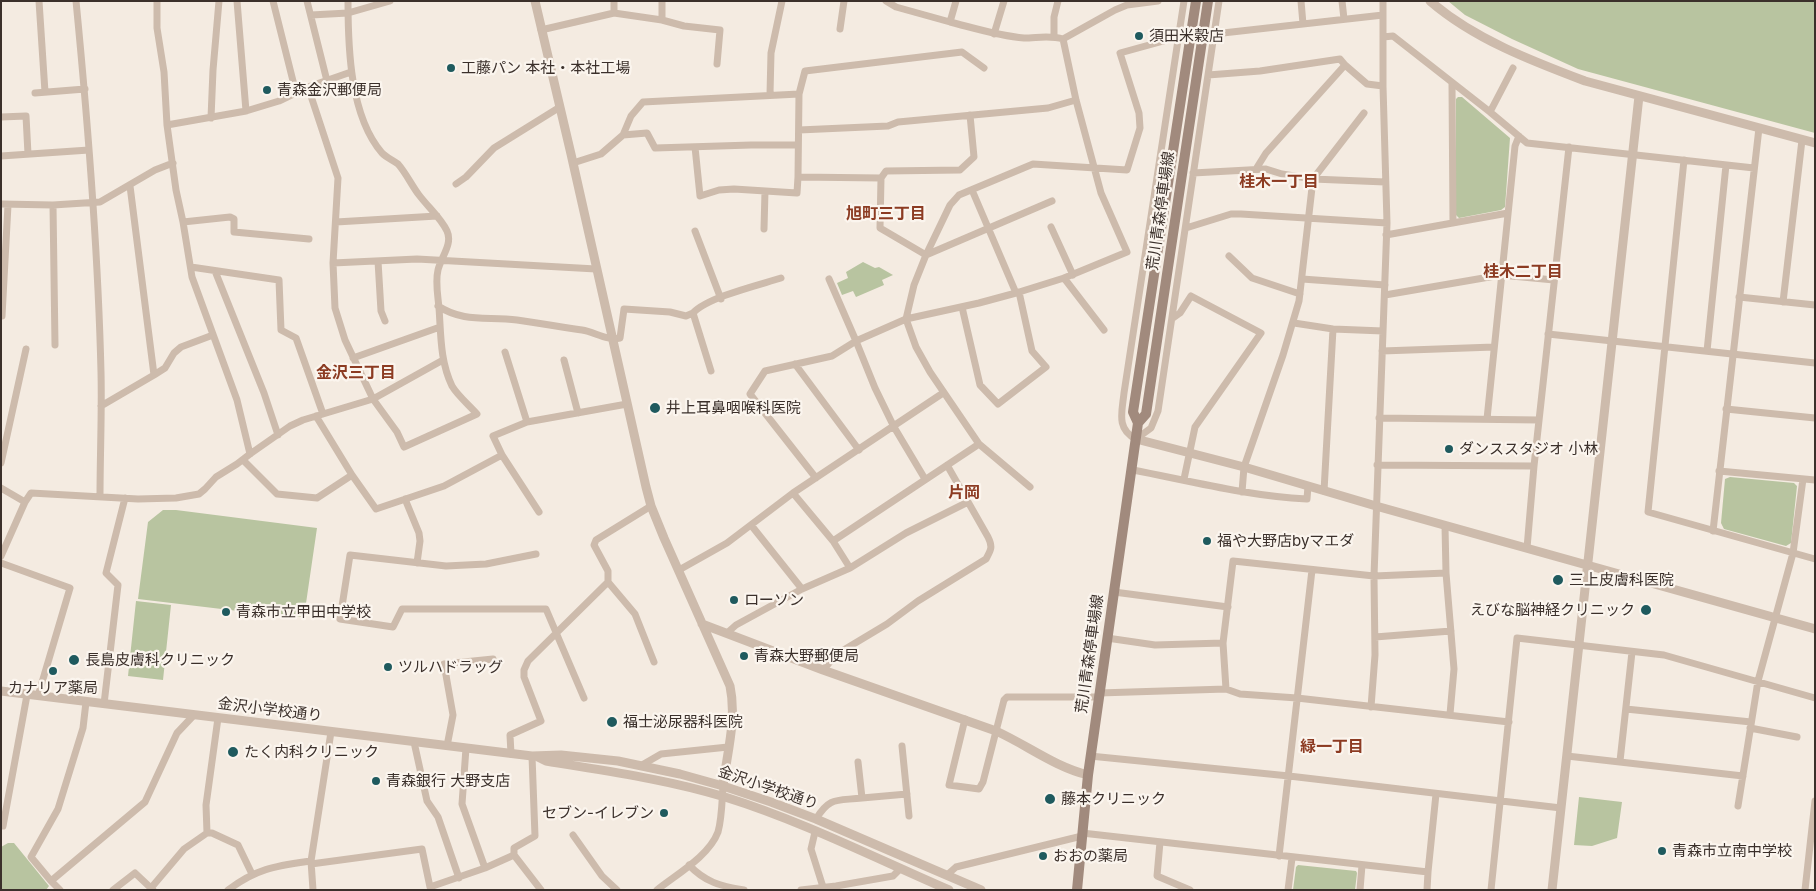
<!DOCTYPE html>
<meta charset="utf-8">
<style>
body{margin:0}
#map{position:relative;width:1816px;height:891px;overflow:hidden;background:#f4ebe1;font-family:Inter,sans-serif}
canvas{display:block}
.frame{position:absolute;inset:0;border:2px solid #3b302b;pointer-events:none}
</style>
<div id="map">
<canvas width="1816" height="891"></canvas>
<div class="frame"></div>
</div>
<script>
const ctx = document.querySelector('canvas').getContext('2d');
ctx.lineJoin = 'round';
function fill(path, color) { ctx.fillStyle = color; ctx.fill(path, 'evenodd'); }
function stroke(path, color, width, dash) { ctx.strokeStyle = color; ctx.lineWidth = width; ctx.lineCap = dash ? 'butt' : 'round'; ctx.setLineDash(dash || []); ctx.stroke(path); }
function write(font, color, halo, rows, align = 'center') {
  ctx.font = font + ' Inter,"Noto Sans JP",sans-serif'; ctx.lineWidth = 4.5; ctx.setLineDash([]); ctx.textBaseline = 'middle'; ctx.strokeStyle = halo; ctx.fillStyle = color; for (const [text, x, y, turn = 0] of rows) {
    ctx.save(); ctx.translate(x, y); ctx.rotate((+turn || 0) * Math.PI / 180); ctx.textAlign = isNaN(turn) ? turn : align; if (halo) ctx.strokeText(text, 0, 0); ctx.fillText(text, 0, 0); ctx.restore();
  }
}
const green = new Path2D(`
 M1448,1H1815V133L1578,69L1512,39L1465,15Z
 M1458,97H1462L1510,138L1505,207L1501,210L1459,218L1456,215V99Z
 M863,262L875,268L879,267L893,275L882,280L884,285L856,297L853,291L842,295L837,283L848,278L846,272Z
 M1730,477L1794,483L1797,486L1791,543L1786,546L1724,529L1721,523L1725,479Z
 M163,510H176L317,528L304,617L255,613L138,599L148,522Z
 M136,601L171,605L163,680L128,676Z
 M1579,797L1622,802L1617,838L1592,846L1574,845Z
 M8,843H14L49,886L46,890H1V847Z
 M1298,865L1356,871L1357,873L1355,890H1293L1296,867Z`);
const minor = new Path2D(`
 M39,1L45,92
 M76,1C88,124 98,248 101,372C102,414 100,455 100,497
 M157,1V28L164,72L167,125L176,190L183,222L192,277L237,400L250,454
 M237,1L246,111
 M273,1L296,93
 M307,1L327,81
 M886,1L896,7L950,22
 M956,1L950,22C974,28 999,36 1024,38C1037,38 1050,35 1063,39L1115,10L1127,5L1158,1
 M1184,1L1124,393C1122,412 1116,429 1136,439L1151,428L1158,411L1219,1
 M1301,1L1303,24
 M1342,1L1344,19
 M614,13V1
 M311,15L348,13L390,1
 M662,20L684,26L720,30L717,64
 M840,29L844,1
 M541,30L614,13L662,20V1
 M994,34L1004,1
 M1214,34L1383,15
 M1054,37V17L1058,1
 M1383,37L1393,36L1490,112L1527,143L1754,168
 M1208,75L1260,71L1340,59L1345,65
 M1452,84L1453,222
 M308,87L338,178L333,263L335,308L345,340L373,399L397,432L404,447L477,414C469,405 458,396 452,386C440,361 441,335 439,308C438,296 435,282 438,270C441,257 453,244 447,231C441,218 428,207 419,195C412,186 406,173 398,164C393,160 387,158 382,153C350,116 348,48 348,1
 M35,93L85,89
 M770,94L771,53L782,1
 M799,94L805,71L962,52L984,68
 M1490,112L1513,68
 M1,117L26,116L28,154
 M211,118L213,70L219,1
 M167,125L246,111L279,101L308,87L351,72
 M799,130L888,126L898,122L1048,108L1076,100
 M623,135L647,133L655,148L751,145H798
 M695,147L700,196L719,190L734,189L797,193L798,177
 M1,156L89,150
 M1684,160L1648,512L1815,559
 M573,163L601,154L623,135L631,116L643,102L799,94L798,177L881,178L880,228L926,255
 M1256,169L1266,153L1345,65L1367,84L1383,86
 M1193,173L1266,169L1282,174L1313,179L1385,182
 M881,178L886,171L960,170L974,157L970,115
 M456,184L466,177L494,148L560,107
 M972,190L1016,293
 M1,204L53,205L100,202L155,170L173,163
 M53,205L55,345
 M183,222L230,217L234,219V232L309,239
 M336,222L437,216
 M1051,227L1073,275
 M1186,228L1231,214H1241L1387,223
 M764,229L765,191
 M695,231L721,299
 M1386,235L1508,213
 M926,255L1052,201
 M1229,256L1252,278L1300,294
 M378,261L381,311L385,321
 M333,263L417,259L596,269
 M191,267L279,280L281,330L296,338L323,414
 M215,271L264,393L278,435
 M1064,278L1104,330
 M1302,279L1385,285
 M1385,295L1501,275L1554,280
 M1739,297L1815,305
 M1783,302L1802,140
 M438,306C464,323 488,316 517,320C539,323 561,327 582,330C595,332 607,341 620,338L624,309L670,312L686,316L693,313
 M962,307L980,385L998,404L1046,367L1032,351L1019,292
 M2,316L8,205
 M1173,318L1180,313L1191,296L1261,333L1195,427L1184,479
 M1294,323L1333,329L1383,331
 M1548,334L1815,363
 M1382,351L1494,347
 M1707,351L1726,165
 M505,352L527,422
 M353,358L440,327
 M564,360L578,413
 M795,364L859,450
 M711,371L693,313C708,297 759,285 781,278
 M154,375L165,368L174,353L181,347L213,335
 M101,406L154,375L130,186
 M1726,409L1815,418
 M316,416L352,475L376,509L444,486L502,455L539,512
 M1379,418L1539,420
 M1487,419L1515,146L1519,136
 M503,457L493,436L527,422L627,404
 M243,460L277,494L317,498L352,475
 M1,463L26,349
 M1377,465L1534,466L1569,147
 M1133,470C1190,481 1248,496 1307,499L1308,486
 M1719,471L1815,480
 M816,478L750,394L765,371L832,356L856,341L829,279
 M925,479L894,427L875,388L856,341L906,319L979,303L1016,293L1064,278L1127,252L1101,193L1076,100L1063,39
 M1030,487L979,444L930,372L916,347L906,319L914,285L926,255L950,205L959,195L1033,164L1127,170L1140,128L1139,113L1120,53L1178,37
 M1,488L25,502
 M1324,491L1333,329
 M1242,492L1244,467L1283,355L1299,301L1313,179L1364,113
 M793,493L833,541L850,568
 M405,499L419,533L420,541L417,563
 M651,506L596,540L594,545L608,571V582L635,614L654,662
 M751,525L802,589
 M1445,526L1446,573L1454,669L1450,714
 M1713,531L1759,128
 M833,541L979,444
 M1527,548L1534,466
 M536,554L486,564L446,566L350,555L340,619L393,627L402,609H546L584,698
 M1,556L25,502L31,493L138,499L176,498L199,494L205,489L216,477L237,464L250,454L290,426L303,420L373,399L443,360
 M1,563L70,588L38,696
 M679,570L727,543L793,493L943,393
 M1114,592L1228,607
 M727,633L736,625L802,589L850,568L906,533L968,502
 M1375,637L1451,631
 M1107,638L1155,645L1223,643
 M823,670L837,654L887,624L918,601L986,559C991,550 993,547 988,537L947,465
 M1226,689L1223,643L1233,561L1374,576L1446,573
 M1099,693L1226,689L1240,694L1297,698L1509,722
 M86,702L83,728L58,809L31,857L51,881L145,802L177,733L194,715
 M104,704L118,585L106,573L125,498
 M1371,707L1375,655L1374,576L1387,223L1383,86V1
 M1626,709L1751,722
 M965,719L949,785L979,789L983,782L1004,700L1007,697H1098
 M1750,728L1797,737
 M414,742L427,801L438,817L459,878
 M447,746L453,715L444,664L493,659
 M902,746L909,816
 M466,748L462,804L485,868
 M511,754L510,735L541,721L524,677V670L528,661L608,582
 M532,756L535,836L514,848V855L541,890
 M1090,756L1289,776L1561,808
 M1567,756L1743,776
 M1620,761L1632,652
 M858,762L862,798L907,794
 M642,765L661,754L728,747
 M1738,806L1758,681L1793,553L1803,479
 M816,819C830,796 837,801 862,798
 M3,826L27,695
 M815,832L811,849L823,887
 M207,833L206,805L218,718
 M1082,833L1428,872L1427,890
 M573,835L602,876L617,890
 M1160,842L1157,876L1190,890
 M1279,856L1312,570
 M311,864L422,849L430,887L485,868L514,855
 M689,865C705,882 720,886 744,890
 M1428,872L1436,794
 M947,875L956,867L1082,836
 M51,881L60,890
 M151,888L184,849L207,833H212L238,845L252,874
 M113,890L135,873L153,890
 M228,890C257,868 276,866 311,861
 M313,890L311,861L331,732
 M657,890C677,874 709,856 718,832C722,818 722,800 723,786
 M801,890L836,886L893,876L900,869
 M1288,890L1292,858
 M1360,890L1362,865
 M1491,890L1517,638L1664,655L1815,698
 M1805,890L1815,801`);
const tertiary = new Path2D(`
 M535,1L571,154L646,487L651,506L664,538L730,686C737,719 727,753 723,786
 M1430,1C1474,39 1532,61 1585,81L1815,143
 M1136,439L1244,467L1376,506L1815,629
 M702,624L823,670L996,731C1027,745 1055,767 1088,775
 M1,691L532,756L561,755L618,761L680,774L723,786L771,802L816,819L981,890
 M536,756L546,761C606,771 666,779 725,797C802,821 875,858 949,890
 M1552,890L1639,96`);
const secondary = new Path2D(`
 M1138,423L1133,412L1196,1
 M1077,890L1088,775L1138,423L1146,414L1208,1`);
const markers = [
 [1139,36,5,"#1f5a5e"],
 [451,68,5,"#1f5a5e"],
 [267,90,5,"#1f5a5e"],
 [655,408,6,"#1f5a5e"],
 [1449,449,5,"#1f5a5e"],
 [1207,541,5,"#1f5a5e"],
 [1558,580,6,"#1f5a5e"],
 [734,600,5,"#1f5a5e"],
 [1646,610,6,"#1f5a5e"],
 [226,612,5,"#1f5a5e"],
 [744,656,5,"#1f5a5e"],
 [74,660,6,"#1f5a5e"],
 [388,667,5,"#1f5a5e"],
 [53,671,5,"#1f5a5e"],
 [612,722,6,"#1f5a5e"],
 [233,752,6,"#1f5a5e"],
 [376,781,5,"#1f5a5e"],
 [1050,799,6,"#1f5a5e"],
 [664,813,5,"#1f5a5e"],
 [1662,851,5,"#1f5a5e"],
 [1043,856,5,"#1f5a5e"]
];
const poiNames = [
 ["須田米穀店",1149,36],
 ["工藤パン 本社・本社工場",461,68],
 ["青森金沢郵便局",277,90],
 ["井上耳鼻咽喉科医院",666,408],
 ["ダンススタジオ 小林",1459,449],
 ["福や大野店byマエダ",1217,541],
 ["三上皮膚科医院",1569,580],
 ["ローソン",744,600],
 ["えびな脳神経クリニック",1635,610,"right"],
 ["青森市立甲田中学校",236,612],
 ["青森大野郵便局",754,656],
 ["長島皮膚科クリニック",85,660],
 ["ツルハドラッグ",398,667],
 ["カナリア薬局",53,688,"center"],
 ["福士泌尿器科医院",623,722],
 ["たく内科クリニック",244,752],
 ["青森銀行 大野支店",386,781],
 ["藤本クリニック",1061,799],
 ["セブン-イレブン",654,813,"right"],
 ["青森市立南中学校",1672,851],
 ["おおの薬局",1053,856]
];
const streetNames = [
 ["荒川青森停車場線",1161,211,-82],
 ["荒川青森停車場線",1090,654,-82],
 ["金沢小学校通り",270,710,7],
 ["金沢小学校通り",768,788,19]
];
const neighbourhoodNames = [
 ["桂木一丁目",1279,182],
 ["旭町三丁目",886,214],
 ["桂木二丁目",1523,272],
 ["金沢三丁目",356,373],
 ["片岡",964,493],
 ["緑一丁目",1332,747]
];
fill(green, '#b8c4a0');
stroke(minor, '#cdbbac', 7);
stroke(tertiary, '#cdbbac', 9);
stroke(secondary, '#a18a7d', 10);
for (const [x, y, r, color] of markers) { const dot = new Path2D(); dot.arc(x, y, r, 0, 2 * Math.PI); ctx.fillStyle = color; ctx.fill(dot); stroke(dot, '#fbf5ee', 2); }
write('15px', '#3b302b', '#fbf5ee', poiNames, 'left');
write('15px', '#3b302b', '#fbf5ee', streetNames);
write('bold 16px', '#8c3b22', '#fbf5ee', neighbourhoodNames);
</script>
